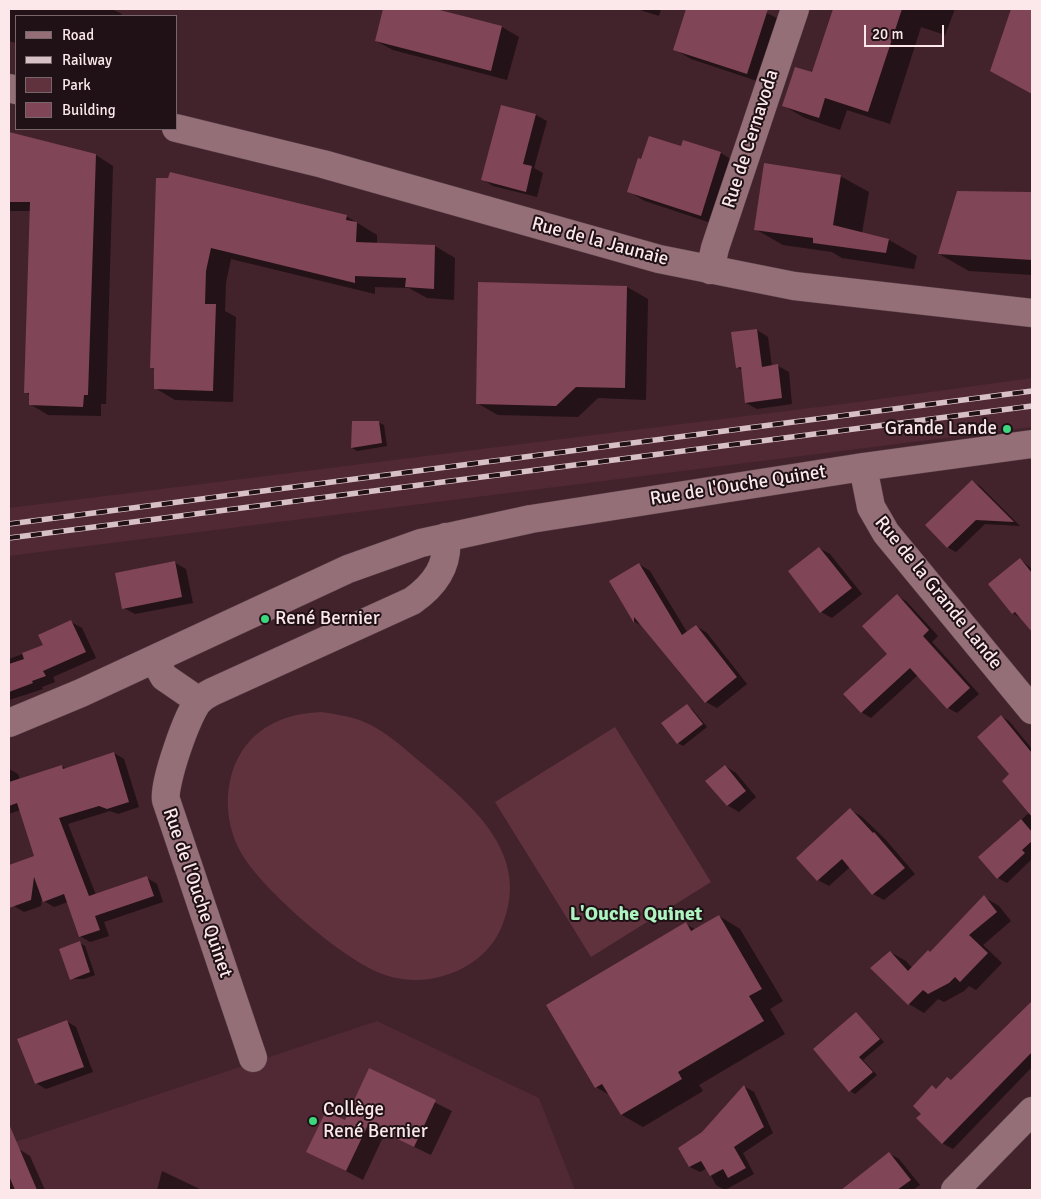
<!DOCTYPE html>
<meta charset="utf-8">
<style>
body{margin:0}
#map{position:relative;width:1041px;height:1199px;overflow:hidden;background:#42222b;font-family:Signika,sans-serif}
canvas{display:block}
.frame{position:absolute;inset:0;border:10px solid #fce7eb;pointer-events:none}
.legend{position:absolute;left:15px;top:15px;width:162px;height:115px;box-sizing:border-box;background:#1f1115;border:1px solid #77676b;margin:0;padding:6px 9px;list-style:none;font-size:15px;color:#fce7eb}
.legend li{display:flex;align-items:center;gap:10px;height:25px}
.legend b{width:25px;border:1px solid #77676b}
.scale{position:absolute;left:864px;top:25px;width:80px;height:22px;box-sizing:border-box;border:2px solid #fce7eb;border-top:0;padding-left:6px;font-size:15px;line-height:18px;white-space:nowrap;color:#fce7eb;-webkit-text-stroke:4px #1f1115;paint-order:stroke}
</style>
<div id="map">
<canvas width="1041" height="1199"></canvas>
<div class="frame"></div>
<ul class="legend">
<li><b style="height:6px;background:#956f78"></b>Road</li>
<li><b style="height:6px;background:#d8c1c6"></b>Railway</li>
<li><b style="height:14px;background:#5f323e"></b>Park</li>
<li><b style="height:14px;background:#804556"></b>Building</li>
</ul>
<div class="scale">20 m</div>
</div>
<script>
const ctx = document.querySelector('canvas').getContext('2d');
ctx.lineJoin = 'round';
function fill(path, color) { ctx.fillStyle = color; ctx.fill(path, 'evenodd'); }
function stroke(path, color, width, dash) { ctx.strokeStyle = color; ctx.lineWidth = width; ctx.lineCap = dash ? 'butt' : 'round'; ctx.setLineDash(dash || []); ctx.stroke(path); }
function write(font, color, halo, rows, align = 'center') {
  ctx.font = font + ' Signika,sans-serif'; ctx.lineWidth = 4; ctx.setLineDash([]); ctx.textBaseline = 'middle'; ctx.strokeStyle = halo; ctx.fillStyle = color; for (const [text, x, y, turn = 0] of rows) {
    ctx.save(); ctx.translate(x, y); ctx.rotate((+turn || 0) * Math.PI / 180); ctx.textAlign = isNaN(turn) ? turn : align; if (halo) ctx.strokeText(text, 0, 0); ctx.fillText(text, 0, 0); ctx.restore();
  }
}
const built = new Path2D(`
 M1032,378V427L9,556V508L850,403Z
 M377,1021L539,1098L575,1190H9V1144Z`);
const green = new Path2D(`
 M321,712C335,714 349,716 362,721C385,730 405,749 424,765C473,806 532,855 502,926C492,951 469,969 443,976C425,982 403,981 385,975C345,962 257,886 239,849C217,805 227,744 276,722C290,715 305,713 321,712Z
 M615,727L711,882L591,957L495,802Z`);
const shadow = new Path2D(`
 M9,9H112L122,14L121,16H16V43L9,41Z
 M384,9H431L502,27L519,37L507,80L393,50L376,41Z
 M637,9H661L659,16Z
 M692,9H759L783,21L763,83L691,59L674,49Z
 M834,9H955L945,35L921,27L890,124L847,110L840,130L805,118L784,106L813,74Z
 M1012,9H1025L1032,13V93L992,70Z
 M502,106L536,115L547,121L534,168L543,173L537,197L493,186L482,179Z
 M9,135L96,155L113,166L106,404H101V416L48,415L30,404V395L25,392L31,211H9Z
 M684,141L721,153L737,163L717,225L645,201L628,191L642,161L682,148Z
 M840,176L869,192L862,233L889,240L917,256L914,269L842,258L832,252L783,245L755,229Z
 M157,179L346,216L377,235V244L435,246L455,258L454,300L427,298L409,288L375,287V294L231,259L226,283L225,311L236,317L233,402L175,400L155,388L156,370L151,367Z
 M958,192L1032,194V275L969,271L939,254Z
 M627,287L648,299L646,400L598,398L578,417L498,415L477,403Z
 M757,330L768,337L772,367L778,366L789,372L792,404L757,409L746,403L742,370L737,367Z
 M378,422L384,425L387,446L357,451L352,448Z
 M972,481L980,486L1020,526L985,524L956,552L947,547Z
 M819,548L830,554L862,594L832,618L821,612Z
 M1020,559L1032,569V626L1013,613Z
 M175,563L186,569L193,603L135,614L124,608Z
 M639,564L650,571L687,632L696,626L707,633L747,684L717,708L706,702L646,628L635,622L610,581Z
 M897,596L906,601L938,636L932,642L979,694L957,713L948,708L918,675L871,718L861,712L888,654Z
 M71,622L82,628L96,658L53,677L55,682L42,687L43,689L9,700V659L44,646Z
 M687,706L692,709L707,727L683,746L678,743L663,723Z
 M1001,716L1009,721L1032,749V859L1007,883L998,878L980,857L1030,812L1011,774Z
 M114,753L124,759L139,807L118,814L110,811L68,824L96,895L147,878L157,884L163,902L104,922L109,936L90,942L80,936L68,902L54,907L44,901L42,896L41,906L24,912L14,906L9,892V867L36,857L20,810L9,814V769L18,774L20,780L62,766L67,769Z
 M725,766L736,773L756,797L739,812L727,805Z
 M850,810L861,816L885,839L915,874L884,900L873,894L850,867L829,886L818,880L798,858Z
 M984,897L999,906L1011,921L983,945L1002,963L976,990L969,986L964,991L944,1002L938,999L924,1013L909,1004L872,968L890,952L906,961L912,968L930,953Z
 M719,916L740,929L783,1001L770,1009L785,1034L699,1085L703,1091L643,1127L622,1115L611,1096L596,1087L686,924L696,930Z
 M80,943L85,946L95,975L84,979H75L70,976Z
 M1032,1003V1067L953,1149L942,1143L922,1114L933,1087L937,1089L952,1081Z
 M856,1013L884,1042L863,1060L877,1075L855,1094L850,1091L814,1050Z
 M66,1021L76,1027L93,1072L46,1089L36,1083Z
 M370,1070L452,1111L431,1155L385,1133L363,1180L307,1151L346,1122Z
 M745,1087L754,1092L773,1133L743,1153L754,1174L725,1190L716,1185L707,1168L700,1172L690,1167L680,1149L703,1133Z
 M19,1149L30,1156L45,1190H9V1153Z
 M890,1154L899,1159L920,1185L913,1190H843Z
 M162,1171L202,1190H157Z`);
const building = new Path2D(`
 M383,9H436L502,26L491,71L375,41Z
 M686,9H768L747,74L673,50Z
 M833,9H902L868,112L825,98L819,118L782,106L795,67L812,72Z
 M1011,9H1032V94L990,71Z
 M501,105L536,114L523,164L532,166L526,192L481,180Z
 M9,132L96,154L88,395H84L83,407L29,405V393H24L30,202H9Z
 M649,136L681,146L683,140L721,152L701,216L627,192L638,158L641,159Z
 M764,163L841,175L833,225L889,239L886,253L813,243V238L754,230Z
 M170,172L347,215L346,220L357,222L356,242L435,245L434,289L405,287L406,278L355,276V283L211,248L206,271L205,304H216L213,391L154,389V368H150L156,178H168Z
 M957,191L1032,192V260L938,254Z
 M478,282L627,286L625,388L576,387L556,406L476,404Z
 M757,329L762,367L778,364L782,398L745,403L741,367L736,368L731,332Z
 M352,421H379L382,443L351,448Z
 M972,480L1014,522L976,520L947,548L925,525Z
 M819,547L852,588L820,613L788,571Z
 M1020,558L1032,573V632L1015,612L1012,614L988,584Z
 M175,561L182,597L122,609L115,573Z
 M639,563L682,635L696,625L737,677L705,703L634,617V623L609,581Z
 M897,594L929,630L923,636L970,688L947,709L910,668L861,713L843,694L887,654L862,626Z
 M71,620L86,652L43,671L46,676L32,681L33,683L9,692V664L24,659L22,653L43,645L38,635Z
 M687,704L703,724L677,744L661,723Z
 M1001,715L1032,753V817L1002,781L1009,774L977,737Z
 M114,752L129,802L107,809L99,806L59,818L89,896L147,876L154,896L95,916L100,930L79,937L64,894L43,902L34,877L31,900L9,908V865L34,856L17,803L9,806V782L62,765L63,769Z
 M725,765L746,791L727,806L705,781Z
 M850,808L873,833L874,832L905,868L872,895L842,859L817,881L796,858Z
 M1021,819L1032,832V841L1022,850L1025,853L997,879L978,857Z
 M984,895L997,912L969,935L988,953L960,982L955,977L949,983L928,994L923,990L908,1005L870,968L890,951L908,971L928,950L930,952Z
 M719,915L762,989L749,996L764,1021L678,1072L682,1079L621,1115L602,1084L595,1088L546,1005L686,922L691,931Z
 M80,941L90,972L70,980L59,949Z
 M1032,1001V1052L942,1144L916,1118L921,1114L913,1106L932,1085L936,1089L947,1077L951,1080Z
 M856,1012L880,1039L859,1057L873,1072L849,1092L813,1049Z
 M67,1020L84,1067L35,1084L17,1039Z
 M369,1068L436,1100L414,1147L368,1125L346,1171L306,1152L326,1111L345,1120Z
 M744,1085L764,1127L734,1147L746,1168L728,1178L723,1169L710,1176L701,1161L689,1167L678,1148L702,1132Z
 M9,1124L37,1190H15L9,1176Z
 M889,1152L911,1180L897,1190H841Z`);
const minor = new Path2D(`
 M9,88L16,90
 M176,128L323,164L659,259L794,286L1032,313
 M710,270L715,248L795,9
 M863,467L871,507L886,533L1032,710
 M154,659L164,677L199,701
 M9,723L81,693L348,569L421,543L531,519L863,467L1032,444
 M253,1058L166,800C163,784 188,712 199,701C203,697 208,694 212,692L412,601C435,585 449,565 446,537
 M955,1190L1032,1111`);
const rail = new Path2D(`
 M9,524L1032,391
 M9,538L1032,406`);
const markers = [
 [1007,429,5,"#3dd77e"],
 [265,619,5,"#3dd77e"],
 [313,1121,5,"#3dd77e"]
];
const streetNames = [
 ["Rue de Cernavoda",751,139,-72],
 ["Rue de la Jaunaie",600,242,15],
 ["Rue de l'Ouche Quinet",738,486,-9],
 ["Rue de la Grande Lande",938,593,51],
 ["Rue de l'Ouche Quinet",197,893,71]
];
const poiNames = [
 ["Grande Lande",997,429,"right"],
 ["René Bernier",275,619],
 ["Collège",323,1110],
 ["René Bernier",323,1132]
];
const neighbourhoodNames = [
 ["L'Ouche Quinet",636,915]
];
fill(built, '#502934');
fill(green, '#5f323e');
fill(shadow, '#0007');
fill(building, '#804556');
stroke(minor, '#5a4048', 29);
stroke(minor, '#956f78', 28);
stroke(rail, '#d8c1c6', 5.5);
stroke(rail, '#1f1115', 4, [11]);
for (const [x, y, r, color] of markers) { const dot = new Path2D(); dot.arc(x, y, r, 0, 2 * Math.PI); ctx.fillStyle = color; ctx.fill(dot); stroke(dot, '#1f1115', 2); }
write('19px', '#fce7eb', '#1f1115', streetNames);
write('19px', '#fce7eb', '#1f1115', poiNames, 'left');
write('bold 20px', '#adf4c1', '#1f1115', neighbourhoodNames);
</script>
